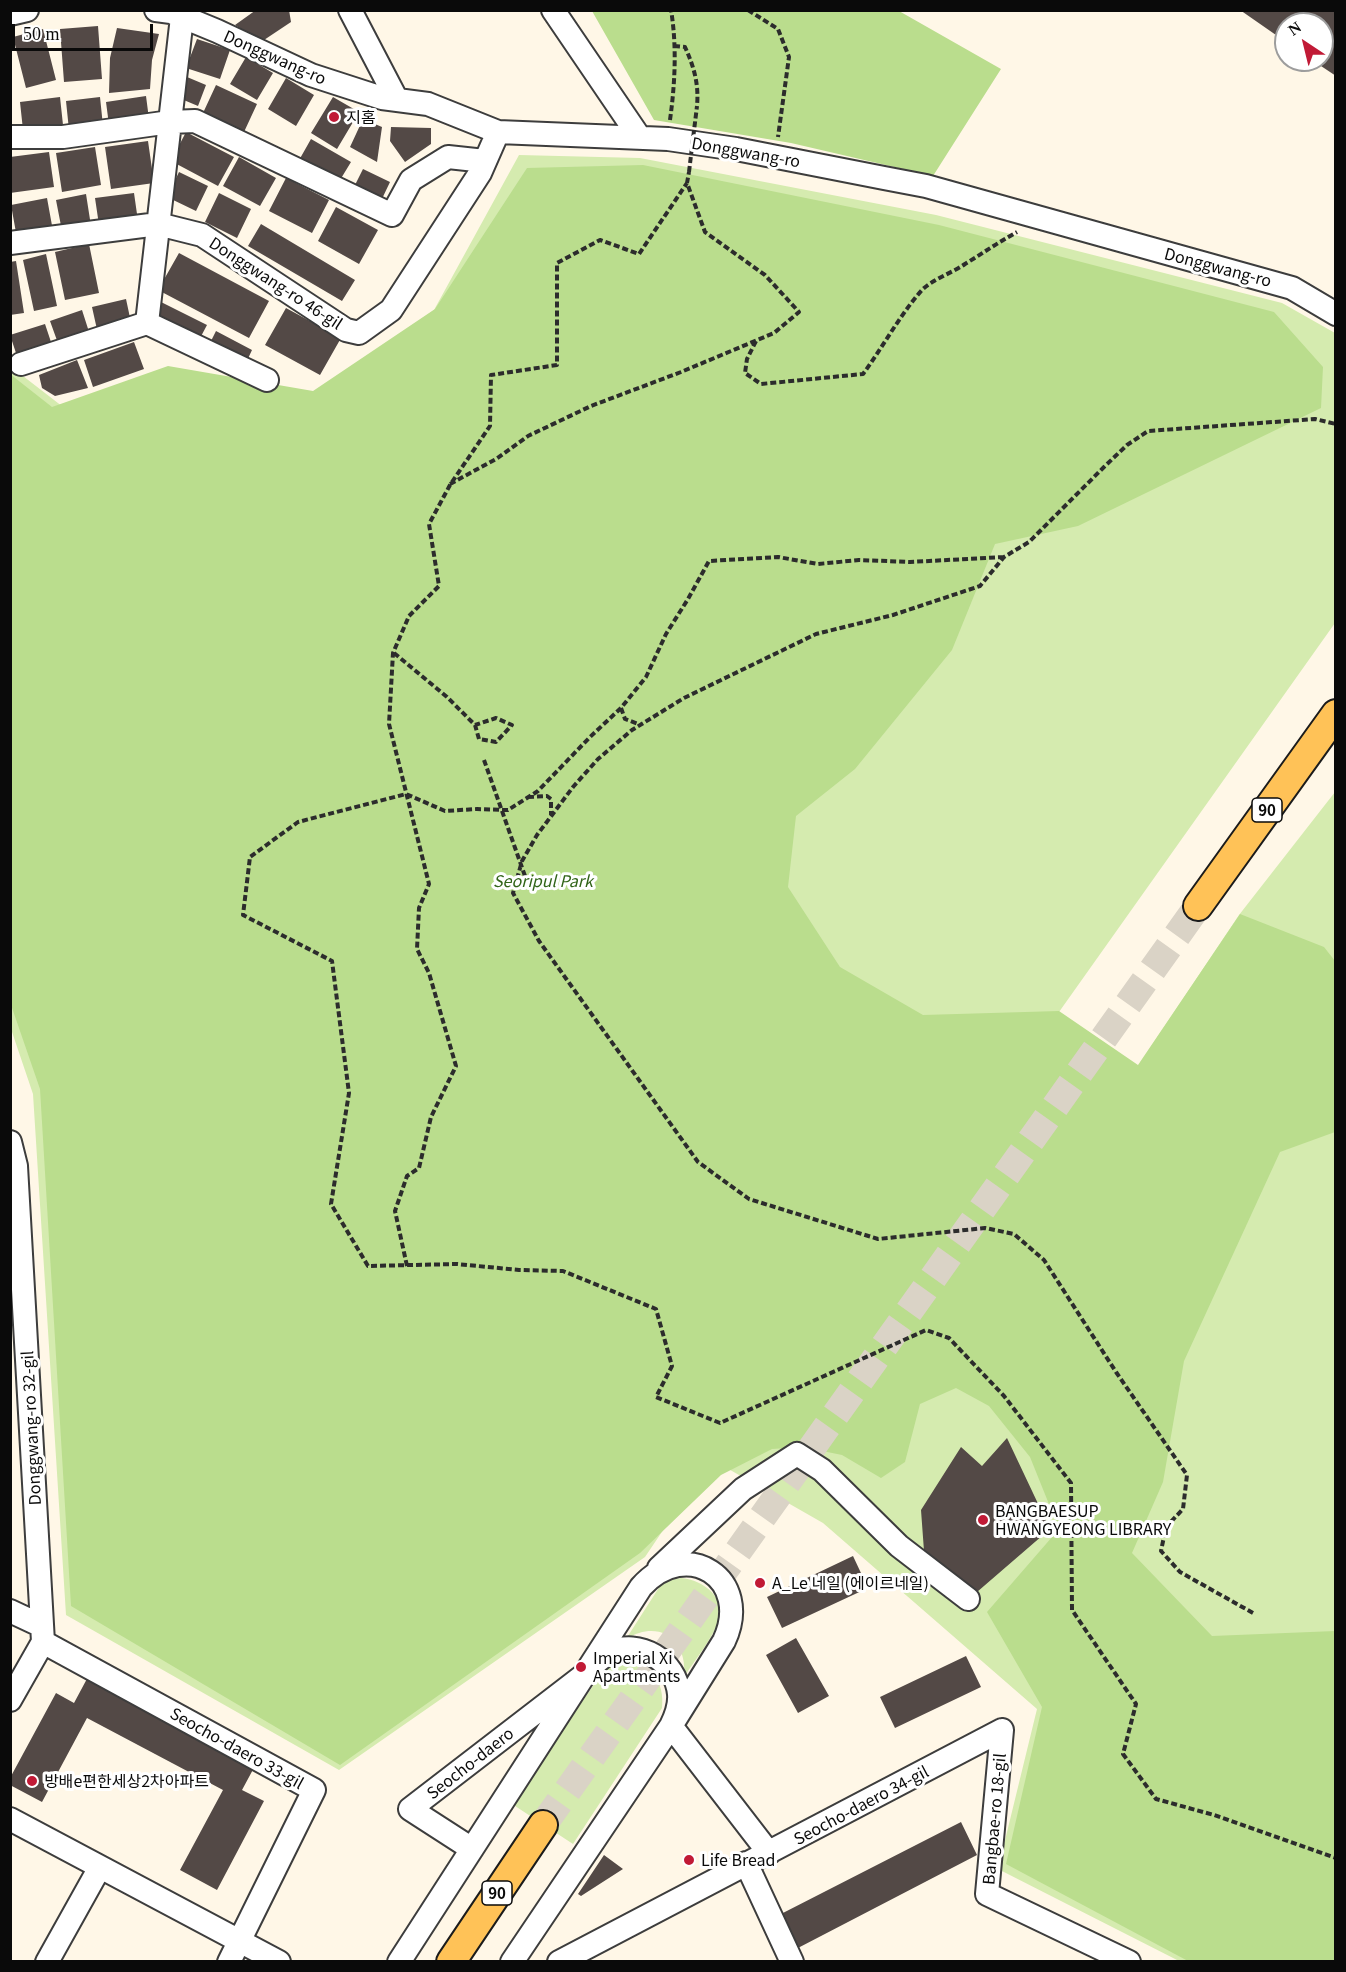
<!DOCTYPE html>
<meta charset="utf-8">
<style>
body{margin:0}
#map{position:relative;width:1346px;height:1972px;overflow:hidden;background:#fff7e7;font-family:Georgia,serif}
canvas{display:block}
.frame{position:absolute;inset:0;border:12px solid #0a0a0a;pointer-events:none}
.north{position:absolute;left:1274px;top:12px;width:60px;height:60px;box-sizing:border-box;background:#fff;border:2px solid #9d9d9d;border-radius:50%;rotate:325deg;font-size:16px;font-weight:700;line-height:24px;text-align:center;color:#0a0a0a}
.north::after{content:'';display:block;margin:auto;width:21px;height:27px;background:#c11a36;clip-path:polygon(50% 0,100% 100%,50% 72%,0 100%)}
.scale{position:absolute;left:12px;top:24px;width:141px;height:27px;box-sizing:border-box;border:3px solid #0a0a0a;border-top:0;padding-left:8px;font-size:18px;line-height:21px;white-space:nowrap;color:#0a0a0a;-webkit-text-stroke:4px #fff;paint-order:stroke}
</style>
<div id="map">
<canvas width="1346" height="1972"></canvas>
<div class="frame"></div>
<div class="north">N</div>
<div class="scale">50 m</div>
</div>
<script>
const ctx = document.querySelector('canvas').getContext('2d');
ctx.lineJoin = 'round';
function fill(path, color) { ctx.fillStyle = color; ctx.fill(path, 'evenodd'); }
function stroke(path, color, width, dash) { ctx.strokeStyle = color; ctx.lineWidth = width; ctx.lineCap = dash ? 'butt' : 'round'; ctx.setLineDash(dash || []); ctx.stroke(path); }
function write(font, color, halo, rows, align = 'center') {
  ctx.font = font + ' Georgia,"Noto Sans KR",serif'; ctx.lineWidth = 6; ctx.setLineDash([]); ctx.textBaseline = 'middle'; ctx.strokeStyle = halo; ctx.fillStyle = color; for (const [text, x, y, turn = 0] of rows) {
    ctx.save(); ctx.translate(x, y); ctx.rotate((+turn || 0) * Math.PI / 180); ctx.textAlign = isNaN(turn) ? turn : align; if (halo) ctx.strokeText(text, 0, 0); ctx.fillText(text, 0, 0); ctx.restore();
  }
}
const green = new Path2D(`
 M519,155L640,158L936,215L1282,303L1335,333V623L1059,1012L1138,1066L1239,915L1335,792V1961H1179L998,1869L1037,1709L823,1523L711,1459L645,1557L339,1770L66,1615L33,1094L10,1026V366L67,410L314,400L434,310Z
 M681,1578C704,1580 729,1599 717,1625C709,1643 695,1660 684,1677C688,1639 659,1619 626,1639L660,1586L670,1580Z
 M625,1661C651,1664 665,1682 662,1708L573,1844L512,1804L604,1670L613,1664Z`);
const forest = new Path2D(`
 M592,11H899L1001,69L933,176L791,143L654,120Z
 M643,165L939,225L1274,312L1323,367L1321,408L1078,526L995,544L952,650L855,769L796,816L788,887L840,967L923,1015L1059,1011L1138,1065L1240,914L1324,947L1335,961V1132L1280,1152L1184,1361L1163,1482L1132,1553L1212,1636L1335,1631V1961H1188L1006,1864L1042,1707L987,1612L1059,1529L1030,1457L989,1406L956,1388L920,1404L905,1462L881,1478L842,1455L803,1447L772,1449L721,1475L640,1553L340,1765L71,1606L40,1089L10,1002V374L52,407L168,366L313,391L435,309L527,168Z`);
const building = new Path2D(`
 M256,10H289L291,22L261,42L235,25Z
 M1240,10H1336V76L1312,60H1322V24H1286V42Z
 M98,26L102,79L64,82L60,29Z
 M117,28L159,34L152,60L150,89L109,93L110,58Z
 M43,29L56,80L26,88L13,37Z
 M197,39L230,50L220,79L186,68Z
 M246,57L273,73L257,100L230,84Z
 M187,77L206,85L198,106L179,98Z
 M286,78L314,95L296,126L268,109Z
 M216,85L257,104L244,132L203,113Z
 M146,96L149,119L109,125L106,102Z
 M60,97L63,125L23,130L20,102Z
 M100,97L103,126L69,130L66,101Z
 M333,97L359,112L337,149L311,133Z
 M363,119L382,127L377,162L350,147Z
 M391,127L431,128V144L405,162L390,141Z
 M186,132L234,157L218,186L171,161Z
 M311,139L351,162L337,185L298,162Z
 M148,141L154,183L111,189L105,147Z
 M95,147L101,185L62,192L56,153Z
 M49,152L54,187L10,193V157Z
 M239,157L276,178L260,206L223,186Z
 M363,169L390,182L380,203L353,189Z
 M179,172L208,186L196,211L167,197Z
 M286,178L329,200L312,233L269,211Z
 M134,193L138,221L99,225L95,198Z
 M219,193L251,209L237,238L205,222Z
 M86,194L91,226L62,231L56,200Z
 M47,198L53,231L17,238L11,205Z
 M336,207L378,230L359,264L318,241Z
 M261,224L355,280L342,301L248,246Z
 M89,244L99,293L65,300L55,252Z
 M179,253L269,301L249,338L158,290Z
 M46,254L57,306L34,311L23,260Z
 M16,261L24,313L10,315V262Z
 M126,299L132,327L98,334L92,307Z
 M161,302L207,325L198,342L152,319Z
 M286,308L341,338L320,375L265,345Z
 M82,310L90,335L59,346L50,321Z
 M45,324L53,348L18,359L10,335Z
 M216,331L252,350L245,365L208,347Z
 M134,342L144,369L93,387L84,360Z
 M77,360L88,388L55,396L42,388L39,375Z
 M1007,1438L1050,1529L977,1592L924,1551L921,1510L961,1447L982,1466Z
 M853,1556L868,1588L782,1628L767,1597Z
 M796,1638L829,1696L798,1713L766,1655Z
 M966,1656L981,1687L895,1728L880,1697Z
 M89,1675L256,1764L242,1790L264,1801L217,1890L180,1870L223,1790L87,1718L42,1802L10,1785V1778L56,1693L74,1703Z
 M961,1822L977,1855L796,1949L779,1915Z
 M604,1855L623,1869L581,1896L578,1894Z`);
const majorTunnel = new Path2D(`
 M543,1825L1198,906`);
const path = new Path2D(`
 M748,10L778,29L789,57L778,137
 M674,46L685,47C694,67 699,84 697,106
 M670,120C675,84 677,46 671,10
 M756,341L747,359L745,373L761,384L863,374C883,347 899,316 922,290C933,279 952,273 965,264C983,253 999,242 1017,232
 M450,484L496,459L528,436L591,406L681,372L774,333L799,312L765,275L705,232L687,183L689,172
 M1004,557L910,562L859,560L818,564L778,557L709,561L688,599L666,634L646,677L621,708L590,737L538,791L508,810L477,809L445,811L406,794L298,822L250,857L243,915L332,961L349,1093L331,1204L368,1266L457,1264L519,1270L563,1271L656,1309L672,1366L656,1397L720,1423L926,1330L949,1338L1004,1396L1071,1483L1072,1610L1136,1704L1123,1754L1156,1799L1214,1815L1336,1858
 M394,653L447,697L475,725L479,739L496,742L512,725L496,718L475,725
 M621,708L625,719L641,725
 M484,760L525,876
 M528,797L547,796L551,799V815
 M407,1266L395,1211L407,1176L419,1168L431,1117L456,1066L429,973L417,949L419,908L429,884L389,724L393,653L409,616L439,586L429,524L450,485L490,426L491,375L557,365V263L600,240L639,254L687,183
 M1253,1613L1180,1572L1161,1551L1166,1527L1183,1509L1187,1475L1116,1372L1044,1260L1014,1234L985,1228L878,1239L749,1199L698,1162L539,941L513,893L522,861L537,835L573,787L598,759L632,730L684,698L816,634L893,615L980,586L1004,557L1029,542L1104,467L1127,445L1148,431L1315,419L1336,424`);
const minor = new Path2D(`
 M156,10L171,12L217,31L311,75L382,98L428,104L498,132L668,139L736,149L884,178L926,186L1292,288L1336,314
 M350,10L397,100
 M553,10L640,138
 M10,14L27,10
 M10,137H63L170,122L195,121L392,215L411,180L448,157L485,161
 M10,243L158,224L202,235L346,330L359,333L391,310L480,173L498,132
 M147,323L182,17
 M21,364L147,323L267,380
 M10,1142L16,1166L43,1642
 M659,1568L743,1489L797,1454L822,1470L899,1546L968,1599
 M10,1611L42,1626
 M43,1642L314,1790L229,1962
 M10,1700L43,1642
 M1002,1730L987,1894L1129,1962
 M10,1819L279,1962
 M472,1849L410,1809L588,1672C594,1664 600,1658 609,1653C639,1638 676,1661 679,1694C680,1705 676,1716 671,1726L769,1853
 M746,1863L792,1962
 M47,1962L100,1867
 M399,1962L641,1587C687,1536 753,1579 724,1641L671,1726L512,1962
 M559,1962L1002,1730`);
const major = new Path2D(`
 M1198,906L1336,714
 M451,1962L543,1825`);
const pathBridge = new Path2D(`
 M689,172L697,106`);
const markers = [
 [334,117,6,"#c11a36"],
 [983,1520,6,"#c11a36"],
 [760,1583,6,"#c11a36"],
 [581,1667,6,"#c11a36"],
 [32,1781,6,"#c11a36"],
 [689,1860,6,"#c11a36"]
];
const shields = [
 [1267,810,30],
 [497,1893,30]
];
const shieldNames = [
 ["90",1267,810],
 ["90",497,1893]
];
const streetNames = [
 ["Donggwang-ro",275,57,24],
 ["Donggwang-ro",746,152,10],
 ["Donggwang-ro",1218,267,15],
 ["Donggwang-ro 46-gil",276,283,33],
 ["Donggwang-ro 32-gil",31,1428,-93],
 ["Seocho-daero 33-gil",237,1748,29],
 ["Seocho-daero",470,1763,-38],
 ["Seocho-daero 34-gil",861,1805,-28],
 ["Bangbae-ro 18-gil",994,1819,-85]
];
const poiNames = [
 ["지홈",346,117],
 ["BANGBAESUP",995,1511],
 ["HWANGYEONG LIBRARY",995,1529],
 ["A_Le 네일 (에이르네일)",772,1583],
 ["Imperial Xi",593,1658],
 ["Apartments",593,1676],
 ["방배e편한세상2차아파트",44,1781],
 ["Life Bread",701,1860]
];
const parkNames = [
 ["Seoripul Park",543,881]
];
fill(green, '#d5ebaf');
fill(forest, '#badd8d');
fill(building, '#534946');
stroke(majorTunnel, '#dad3c6', 28, [28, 14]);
stroke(minor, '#3d3d3d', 26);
stroke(major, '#1b1b1b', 32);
stroke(path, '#2c2c2c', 4, [6, 3]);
stroke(minor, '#fff', 22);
stroke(major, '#ffc257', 28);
stroke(pathBridge, '#2c2c2c', 4, [6, 3]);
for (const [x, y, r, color] of markers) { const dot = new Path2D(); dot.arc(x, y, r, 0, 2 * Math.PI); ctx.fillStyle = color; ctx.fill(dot); stroke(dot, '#fff', 2); }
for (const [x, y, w] of shields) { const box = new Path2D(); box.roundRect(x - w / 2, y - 12, w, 24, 4.5); ctx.fillStyle = '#fff'; ctx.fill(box); stroke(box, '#0a0a0a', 1.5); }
write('bold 15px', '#0a0a0a', null, shieldNames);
write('16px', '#0a0a0a', '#fff', streetNames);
write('16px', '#0a0a0a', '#fff', poiNames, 'left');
write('italic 16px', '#316418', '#fff', parkNames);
</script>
